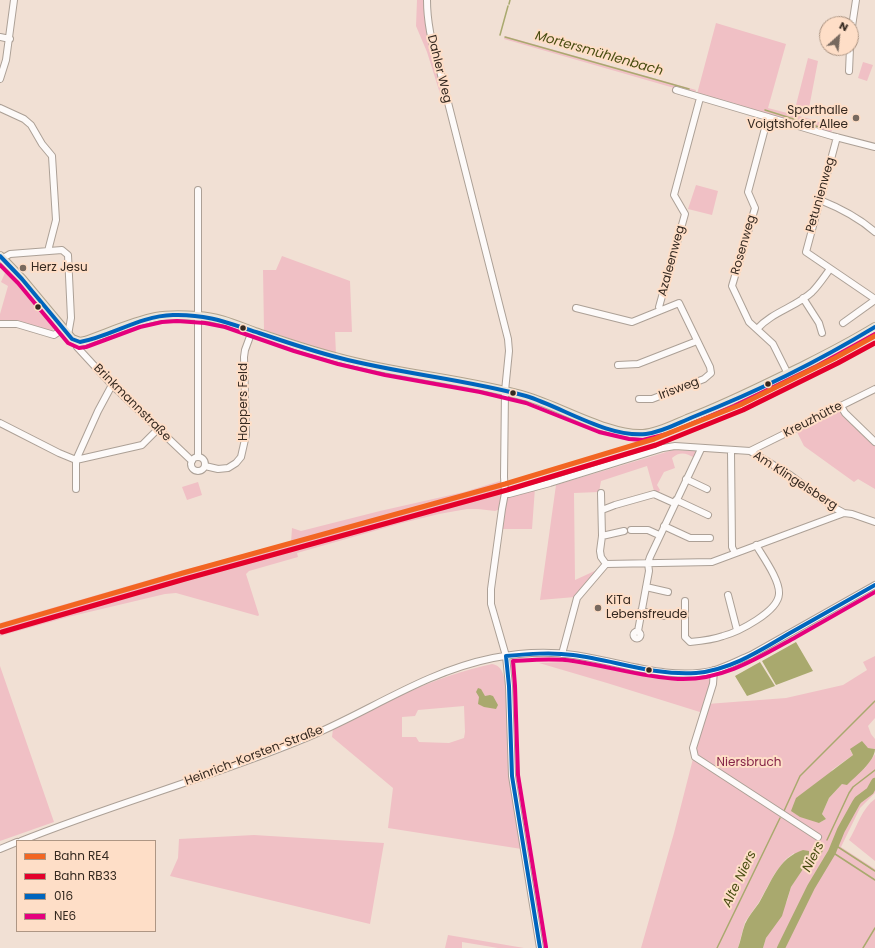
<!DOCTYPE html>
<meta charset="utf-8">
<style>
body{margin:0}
#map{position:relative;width:875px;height:948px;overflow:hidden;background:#f1e0d4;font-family:Poppins,sans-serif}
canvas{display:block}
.legend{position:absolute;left:16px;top:840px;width:140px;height:92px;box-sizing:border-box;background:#fedec7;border:1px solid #ae9684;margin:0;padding:5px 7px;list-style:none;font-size:12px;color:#352920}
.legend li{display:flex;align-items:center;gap:8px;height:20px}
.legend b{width:20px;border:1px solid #ae9684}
.north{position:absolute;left:819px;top:16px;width:40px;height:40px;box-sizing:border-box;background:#fedec7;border:1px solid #ae9684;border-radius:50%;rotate:27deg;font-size:11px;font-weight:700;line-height:16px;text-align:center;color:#352920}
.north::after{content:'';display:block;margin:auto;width:14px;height:18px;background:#77695f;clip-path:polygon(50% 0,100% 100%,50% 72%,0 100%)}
</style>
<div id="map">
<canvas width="875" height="948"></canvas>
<ul class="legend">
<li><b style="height:5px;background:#f26522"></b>Bahn RE4</li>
<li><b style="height:5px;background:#e4002b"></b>Bahn RB33</li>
<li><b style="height:5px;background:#0065bd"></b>016</li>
<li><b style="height:5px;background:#e5007d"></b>NE6</li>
</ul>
<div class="north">N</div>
</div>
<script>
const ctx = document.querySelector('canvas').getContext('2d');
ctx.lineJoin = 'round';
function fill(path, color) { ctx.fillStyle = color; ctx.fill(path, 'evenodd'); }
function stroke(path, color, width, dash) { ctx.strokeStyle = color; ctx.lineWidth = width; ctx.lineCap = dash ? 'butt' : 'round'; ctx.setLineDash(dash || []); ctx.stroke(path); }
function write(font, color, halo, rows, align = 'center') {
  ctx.font = font + ' Poppins,sans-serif'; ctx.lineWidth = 4; ctx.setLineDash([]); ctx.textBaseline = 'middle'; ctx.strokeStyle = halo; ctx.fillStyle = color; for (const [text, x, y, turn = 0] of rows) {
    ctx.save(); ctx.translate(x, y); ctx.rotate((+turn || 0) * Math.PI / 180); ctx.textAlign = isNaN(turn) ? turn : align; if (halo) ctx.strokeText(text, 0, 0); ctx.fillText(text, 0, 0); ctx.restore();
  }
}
const green = new Path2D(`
 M417,0H429L430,28L445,70L440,68L449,105L443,103L427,52L416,26Z
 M716,23L786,44L768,108L810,119L833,127L831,133L697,94Z
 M505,36L696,90L695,94L504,39Z
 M808,58L818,61L809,108L796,105Z
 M863,62L873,65L867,81L858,78Z
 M696,185L718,191L712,215L688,209Z
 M282,256L350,281L352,332H335L336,354L264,330L263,270H276Z
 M7,268L55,324L54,329L51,332L0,322V314L8,286L1,282Z
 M839,411L875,445V489L858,479L854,482L804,446L797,432Z
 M673,450L697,451L695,458C686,453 680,451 672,458L675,468L664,472L657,485L660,490L657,495L653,493L654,491L647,466L601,481L599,492L574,493L575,580L599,569L575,597L540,600L556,485Z
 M500,481L503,494L500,509L495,511L478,509H467L439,514L402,523L297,553L298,557L249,571L246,574L259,615L258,616L176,593L165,594L68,617L0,636V623L183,570L291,543L292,528L301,531L380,511L464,492Z
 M198,482L202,495L187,500L182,487Z
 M535,488L532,529H502L506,497Z
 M875,656V718L868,726L871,734L875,739V749L868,748L850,750L853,755L832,770L819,823L826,819L822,814L829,798L842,784L865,768L875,754V793L860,808L841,847L875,869V948H763L766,938L787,901L791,887L799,874L794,853L786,859L775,873L759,902L745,922L738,948H641L674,833L707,704L786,698L843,685L867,670L863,662Z
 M565,662L673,677L716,672L703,713L607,683L539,663Z
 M492,664C498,665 501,668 503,674C509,691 510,724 512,744C516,779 522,815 528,850L388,828L393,788L332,737L333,729C385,702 435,676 492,664ZM464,706L465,732L464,738L449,743L419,742L416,737H402V717L415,716L418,710Z
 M0,666L54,822L0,841Z
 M875,799V861L849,840C857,827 862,808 875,799Z
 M254,835L384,843L370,924L170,876L178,858L179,839Z
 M448,935L524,948H498L462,942V948H445Z`);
const water = new Path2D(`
 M796,642L813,671L776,685L762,661Z
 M760,662L775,686L747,696L735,676Z
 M478,688L481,689L485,696L490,695L493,696L498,705L496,709L484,707L478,704L479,697L476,692Z
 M862,741L868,748L875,749C875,761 856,776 847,785L842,784L829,798L822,814L826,819L819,823L800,817L791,811L796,798L853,755L850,749Z
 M803,850L809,851V860L791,887L782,916L766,938L763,948H738C741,940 742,932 745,924C748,917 754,910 759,903C771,883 778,858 803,850Z`);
const stream = new Path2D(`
 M509,4L510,0
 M500,35L508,6
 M505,37L689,89
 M765,110L819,127
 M784,811L800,776L875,701
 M827,840L849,793L853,787L875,770
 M835,845L875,871
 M832,852L875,880
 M810,854L821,853L824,846
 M717,948L780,818
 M863,948L875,928`);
const river = new Path2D(`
 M781,948L811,887L832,852L841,830L856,803L858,800L870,791L875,782`);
const minor = new Path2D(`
 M427,0C427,24 432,45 439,67L508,339L509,351L505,391L504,477L505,493L502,509L491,589V604L506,656L509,686L512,776L540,948
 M851,33L856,0
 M0,37L10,39
 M849,71L850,48
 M0,79L6,60L14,0
 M676,90L832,136L875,147
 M0,108L24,119L31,125L42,144L52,156L56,220L48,251
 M768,117L748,192L755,208L732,286L749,322L773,344L788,374
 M837,137L806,252L875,299
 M820,200C840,208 858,217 875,232
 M3,258L10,254L62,250L68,255L71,318L68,335
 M803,298L819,323L822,333
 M576,308L632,322L679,303L710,367L711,373L704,379L652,399H639
 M661,310L659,307L685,214L674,195L700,98
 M843,323L875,300
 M0,324H17L54,335L63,329
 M757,329C772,312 796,307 812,292C819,285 824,277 830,269
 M77,342V347L112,385L192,461
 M618,365L638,364L697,341
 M841,406L845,413L875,442
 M0,423L59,453L76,460L142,445L158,429
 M731,451L732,547L735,553
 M750,451L875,389
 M198,457V190
 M191 464a7 7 0 1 1 14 0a7 7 0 1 1-14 0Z
 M205,466L218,469L228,468L236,463L241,457L246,435L244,357L245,350L252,331
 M686,479L707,489
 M76,489V460L98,411L112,385
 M505,493L509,494L550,483L663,448L675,446L750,451L790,475L833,507L844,513L852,514L875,522
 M601,493L602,536L600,551L601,557L606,564
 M676,500L708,515
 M602,510L615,505L654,494L674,503
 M664,526L690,538H710
 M631,530H648L659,535
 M602,536L624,531
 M646,587L668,592
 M728,595L737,630
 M685,601V637L690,642C701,641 712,640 723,636C738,632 778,612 779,594C780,580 763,557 756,545
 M641,611L664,616
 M638,631L649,571L648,563L650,557L701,449
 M633.5 635a3.5 3.5 0 1 1 7 0a3.5 3.5 0 1 1-7 0Z
 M562,654L577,598L606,564L712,562L844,513
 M714,670L713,684L693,748L695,757L818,837
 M21,841C113,804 209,778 301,740C366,714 423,672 493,658C518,653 548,651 574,655C618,661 670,682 715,670C728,666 739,660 751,655L875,585
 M0,849L17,842`);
const major = new Path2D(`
 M0,256L22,279L72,339L80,342L85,341C108,333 132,322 156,317C170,314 185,315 198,316C219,317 236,325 255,332C282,341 310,351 339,358C401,375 466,379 528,397C561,407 610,436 643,434C658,433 673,425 687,419C727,404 766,384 805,365C829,353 852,341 875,327`);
const bus1 = new Path2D(`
 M0,256L22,279L72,339L80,342C112,336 139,316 173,315C207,314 228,323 259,333C286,342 312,351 340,358C401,374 465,379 526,396C562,407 608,438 646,434C663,432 678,423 693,417C754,393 819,361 875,327
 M506,656C528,654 551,652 573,655C614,660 654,676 696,673C731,670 761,650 790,633C818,617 847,601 875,585
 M506,656L509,686L512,776L540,948`);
const bus2 = new Path2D(`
 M0,265L18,283L68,343L79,348L86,347L140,327L162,322L177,321L205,323L225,327L294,351L338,364L385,375L480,392L526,403L599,432L629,439L643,440L667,434L734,406L817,366L875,334
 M546,947L518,775L515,686L513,661C533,660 553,658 573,661C608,666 642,677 678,679C722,681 758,658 796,637C822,622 849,607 875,592`);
const rail1 = new Path2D(`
 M0,626L183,573L505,484L654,439L740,405L835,358L875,336`);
const rail2 = new Path2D(`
 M2,632L185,579L507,490L656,445L743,410L838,363L875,343`);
const markers = [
 [856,118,4,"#77695f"],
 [23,268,4,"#77695f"],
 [38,307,3.5,"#352920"],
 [243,328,3.5,"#352920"],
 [768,384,3.5,"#352920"],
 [513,393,3.5,"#352920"],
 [598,608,4,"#77695f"],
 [649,670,3.5,"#352920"]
];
const streetNames = [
 ["Dahler Weg",439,69,76],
 ["Petunienweg",821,195,-74],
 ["Rosenweg",744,245,-74],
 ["Azaleenweg",672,261,-75],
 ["Irisweg",679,389,-21],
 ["Hoppers Feld",244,402,-90],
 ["Brinkmannstraße",132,403,45],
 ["Kreuzhütte",813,420,-27],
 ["Am Klingelsberg",795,481,33],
 ["Heinrich-Korsten-Straße",254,756,-21]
];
const poiNames = [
 ["Sporthalle",848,111,"right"],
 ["Voigtshofer Allee",848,125,"right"],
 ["Herz Jesu",31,268],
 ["KiTa",606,601],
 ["Lebensfreude",606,615]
];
const parkNames = [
 ["Niersbruch",749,763]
];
const waterNames = [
 ["Mortersmühlenbach",599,54,16],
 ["Niers",814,857,-63],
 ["Alte Niers",740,879,-64]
];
fill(green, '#f0c0c5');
fill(water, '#a9a96e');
stroke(stream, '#a9a96e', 1.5);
stroke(river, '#a9a96e', 8);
stroke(minor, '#aca096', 8);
stroke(major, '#b1a38e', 10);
stroke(minor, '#fdfaf9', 6);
stroke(major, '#ebe5db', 8);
stroke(bus1, '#0065bd', 4);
stroke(bus2, '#e5007d', 4);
stroke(rail1, '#f26522', 5);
stroke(rail2, '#e4002b', 5);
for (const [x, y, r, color] of markers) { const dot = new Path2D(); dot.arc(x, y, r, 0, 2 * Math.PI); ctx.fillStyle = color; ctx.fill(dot); stroke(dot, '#fedec7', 1.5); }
write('12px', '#352920', '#fedec7', streetNames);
write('12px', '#352920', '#fedec7', poiNames, 'left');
write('12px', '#872649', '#fedec7', parkNames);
write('italic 13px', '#4a4e12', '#fedec7', waterNames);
</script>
